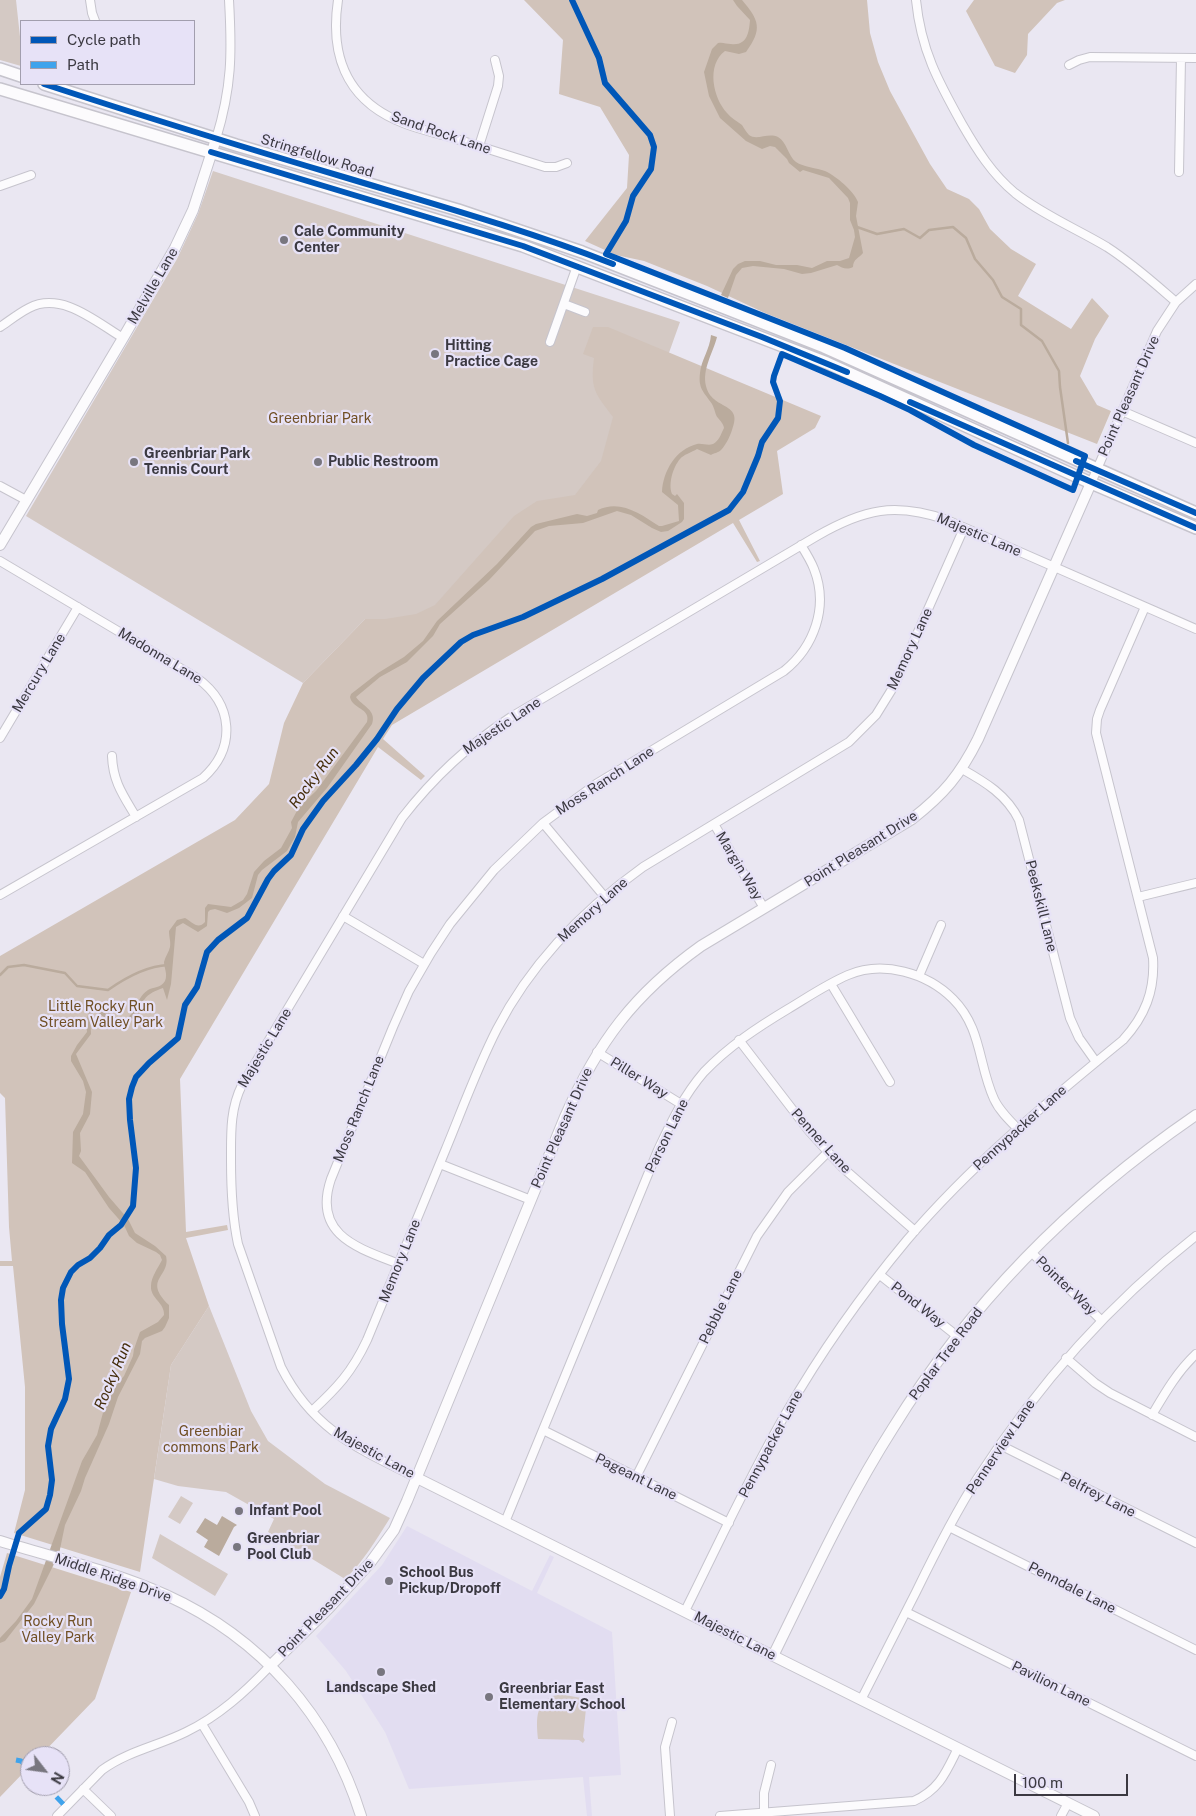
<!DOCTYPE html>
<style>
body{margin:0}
#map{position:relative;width:1196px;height:1816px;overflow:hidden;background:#eae7f2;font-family:"Public Sans",sans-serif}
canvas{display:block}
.legend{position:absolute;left:20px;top:20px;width:175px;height:65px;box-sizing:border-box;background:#e7e2f7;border:1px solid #a29eae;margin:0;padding:6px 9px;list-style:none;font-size:15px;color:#3b3941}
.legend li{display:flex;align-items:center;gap:10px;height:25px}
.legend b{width:25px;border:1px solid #a29eae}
.north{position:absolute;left:20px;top:1746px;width:50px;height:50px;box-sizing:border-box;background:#e7e2f7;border:1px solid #a29eae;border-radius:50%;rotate:120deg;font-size:14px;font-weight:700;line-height:20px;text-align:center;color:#3b3941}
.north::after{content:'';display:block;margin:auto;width:18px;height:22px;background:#78767f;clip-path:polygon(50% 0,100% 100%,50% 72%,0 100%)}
.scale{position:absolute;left:1014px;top:1774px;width:114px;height:22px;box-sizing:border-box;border:2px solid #3b3941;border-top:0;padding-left:6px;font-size:15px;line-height:18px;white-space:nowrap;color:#3b3941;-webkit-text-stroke:4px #e7e2f7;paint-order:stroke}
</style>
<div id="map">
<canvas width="1196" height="1816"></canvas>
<ul class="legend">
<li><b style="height:6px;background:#0057b8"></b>Cycle path</li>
<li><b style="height:6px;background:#3fa3ec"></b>Path</li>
</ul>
<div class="north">N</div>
<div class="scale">100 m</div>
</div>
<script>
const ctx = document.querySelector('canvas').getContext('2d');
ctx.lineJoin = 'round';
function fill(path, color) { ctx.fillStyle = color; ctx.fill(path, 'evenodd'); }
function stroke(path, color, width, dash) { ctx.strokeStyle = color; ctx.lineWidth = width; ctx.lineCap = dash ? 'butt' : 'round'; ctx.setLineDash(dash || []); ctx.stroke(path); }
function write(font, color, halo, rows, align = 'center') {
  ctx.font = font + ' "Public Sans",sans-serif'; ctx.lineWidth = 4.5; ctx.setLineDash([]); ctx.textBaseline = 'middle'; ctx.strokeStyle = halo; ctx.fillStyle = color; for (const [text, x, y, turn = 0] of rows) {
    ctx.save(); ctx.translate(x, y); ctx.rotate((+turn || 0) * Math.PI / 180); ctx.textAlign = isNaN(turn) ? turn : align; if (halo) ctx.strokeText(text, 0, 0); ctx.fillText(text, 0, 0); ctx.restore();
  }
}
const built = new Path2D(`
 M407,1526L532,1591L550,1555L554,1557L537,1593L612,1632L621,1775L589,1777L592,1816H587L583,1777L409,1789L385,1732L346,1671L316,1636L382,1565Z`);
const green = new Path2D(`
 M0,0H16L21,46V66L0,60Z
 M213,171L680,322L622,484L415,656L385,619H365L303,683L26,516L177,259L198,214Z
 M209,1306L251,1411L268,1441L325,1484L390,1518C376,1540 363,1562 345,1579L268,1532L274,1519L226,1492L178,1486L154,1479L171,1365Z
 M181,1496L193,1503L180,1524L168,1517Z
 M160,1534L228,1574L215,1596L152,1558Z
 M559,1694L587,1699L583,1737L585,1740L583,1743L579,1740L538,1739C536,1717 535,1701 559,1694Z`);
const forest = new Path2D(`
 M524,0H867L870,33L878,62L890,91L930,164L947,189L969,199L979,209L990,229L1011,249L1036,264L1018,296L1071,329L1092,298L1109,316L1095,339L1080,376L1097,405L1111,411L1097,444L765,313L707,286L644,261L616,255L585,241L627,188L629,155L600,107L559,94L563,40Z
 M974,0H1065L1057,3L1028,34L1027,55L1015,73L995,66L966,11Z
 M593,327H608L821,416L815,428L777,451L783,494L739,520L760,561L757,562L733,523L392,725L383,739L425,776L421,780L378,747L180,1079L186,1232L227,1225L228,1230L186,1238L209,1306L171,1365L140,1572L14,1533L25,1490V1387L13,1266H0V1261H12L9,1227L5,1098L0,1093V956L235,820L269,784L284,723L303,683L365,619H385L416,614L435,605L514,516L537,501L575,495L601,461L613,417C595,393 590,389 594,358L583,354Z
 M7,1553L131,1592L95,1699L40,1756H30V1773L26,1770L0,1797V1577Z`);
const water = new Path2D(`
 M733,0H742C759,20 763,29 746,52L739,54L725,51C706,65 713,98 727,113C731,118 737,121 742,125C744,128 746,132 749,135C757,141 768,132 778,137C787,142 788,156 796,162C803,167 817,168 825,171C836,176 854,191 858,202L856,216L863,253C859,258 853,259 853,267C847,270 842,268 837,265L811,273L802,274L784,269L753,266L742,268L736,275L728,298L721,295L733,269L738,264L745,261H760L776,265H797L812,268L827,261H840L849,258L855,237L854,230L850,220V203L848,198L829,178L803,170L800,172L789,163L787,159L775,147L770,146L762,149L746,141L720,118L709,96L704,72L712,49L718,43C723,42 726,44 731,44C747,46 749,33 750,20L737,6Z
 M711,335L717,337C713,353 702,369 706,386C712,411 744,401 732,430C730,436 726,445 721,450C718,453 714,453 711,455L697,449C692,452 683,455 680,459C673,467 668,484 672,494L675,496L677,494L684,503V519L682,522L668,531L661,532L652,528L631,515L617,511L583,523L549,526L535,531L489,580L440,624L433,636L407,662L380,677L356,697C362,706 377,710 372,724L327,788L298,822L295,837L287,851L262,870L258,875L252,898L239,908L227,913L215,909L210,910L208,912L207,926L198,932L183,923L176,927L171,984L167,1000L163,988C155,991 149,993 144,1000C140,1004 142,1007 141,1011C138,1017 124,1025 118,1026C109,1026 104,1014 95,1012L90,1015L91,1034L76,1054L92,1092L90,1114L80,1133L81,1151L79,1156L109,1197L128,1219L135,1233L155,1246L166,1256C171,1277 142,1279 169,1305V1318L165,1327L162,1331L145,1338L142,1341L140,1354L118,1397L109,1424L85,1478L81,1491L65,1525L59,1554L34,1604L5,1641L0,1643V1638L16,1621L32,1599L82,1461L97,1435L104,1409L118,1383L124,1376L133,1356L134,1349L140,1332L158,1322L164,1315C165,1303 150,1298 151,1286C151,1277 158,1268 162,1260L160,1255L156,1252L137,1243L129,1236L124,1225L109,1208L85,1172L72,1163L73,1132L83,1114L86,1092L83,1081L71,1061V1056L77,1045L87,1032C84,1004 98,1003 117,1019L112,1018L116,1022C140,1017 133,1000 148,990C153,987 161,988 165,981C168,974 164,968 164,962C165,957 169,952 170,947C171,942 169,937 169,931L177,920L185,918C192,922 198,930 205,922V908L208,904L231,907L243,900L247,894L254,872L264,861L281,848L292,828L291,822L299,807L316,791L367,722C371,708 352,709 350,697L351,694L378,673L404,657L423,641L437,621L497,564L531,527L536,524L577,514L587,516L597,513L598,510C620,499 641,514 659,526H662L679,521L678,505L662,492C663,471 676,449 697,444C702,443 708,446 713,444C719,441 721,434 724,428C723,423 721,422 718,418C715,415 715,409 712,404C704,392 698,389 700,373C701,360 710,349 711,335Z
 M222,1516L237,1525L234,1527L219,1556L204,1547L208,1540L196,1532L205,1518L217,1525Z`);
const stream = new Path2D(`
 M857,227L877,234L904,229L920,238L929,230L953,227L966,238L975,259L993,280L1002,297L1021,309V325L1042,341L1059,371L1060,387L1068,443
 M0,975L8,967L24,965L65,973L77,986L108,990C125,978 146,966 168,965`);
const minor = new Path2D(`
 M90,0L92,13L95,21
 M338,0C330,53 345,97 396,120C413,128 432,132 450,137C482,147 514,157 545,167H556L567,163
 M916,0C921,50 938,81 962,124C977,150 992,174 1015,193C1043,215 1077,229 1107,247C1132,263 1154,283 1176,302
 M1069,65L1079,60L1090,57L1196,58
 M216,139C232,87 232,53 229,0
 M479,146L498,86L499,76L495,60
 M1179,172L1181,58
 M0,186L31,175
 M564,304L585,312
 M0,327C9,321 19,313 29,308C62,291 96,322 123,338
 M550,342L577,266
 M1122,411L1196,443
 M1091,483L1157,331L1176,302L1196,284
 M0,486L26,500
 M0,561L197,678C233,704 237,747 203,778L0,895
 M0,738L78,607
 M112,756C113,782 123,795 136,817
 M962,769C985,782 1007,795 1019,820L1070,1018L1079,1038L1096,1062
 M543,823L604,896
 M714,824L764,908
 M1138,897L1196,883
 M343,916L424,964
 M919,976L941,925
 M831,984L890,1082
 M739,1040L809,1131L828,1152L843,1168L915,1231
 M597,1052L681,1104
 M440,1164L531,1200
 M1031,1252L1101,1320
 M399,1264C358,1248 312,1235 331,1179L393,1027L409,991L431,953L450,924L494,870L543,823L596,784L784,671C814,647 829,607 814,569C811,561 806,553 801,545
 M880,1275L957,1336
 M1066,1358L1095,1383L1110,1393L1196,1437
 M312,1411C337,1388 352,1372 367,1340C393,1277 419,1214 445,1151C462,1110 477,1068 497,1029C531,963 583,910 643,867L849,742L876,715L894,686L964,528
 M1152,1415C1165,1393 1177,1372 1196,1354
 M543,1430L729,1523
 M1000,1445L1196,1543
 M636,1477L757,1236L788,1192L828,1152
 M417,1478C357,1448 313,1430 281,1367L238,1244C232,1216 231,1189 231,1160C231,1133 230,1109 242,1085L402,818C433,778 468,745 511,717L817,536C864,509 895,502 947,520L1196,629
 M505,1522L658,1150C671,1122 684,1095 704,1072C729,1046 758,1027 788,1009C808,997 827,984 848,975C883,960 927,973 953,999C982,1028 978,1064 994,1099C999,1110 1008,1119 1017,1128
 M949,1527L1196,1650
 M685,1611C718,1545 749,1477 786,1413C821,1352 862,1294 907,1240C971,1165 1047,1102 1123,1040C1145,1016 1155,991 1153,958L1096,733L1097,719L1100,710L1145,607
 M906,1612L1196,1756
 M861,1700C879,1664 898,1628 916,1592C935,1553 954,1515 977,1479C1037,1386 1109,1304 1196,1236
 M202,1724L249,1802L255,1816
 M83,1789L111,1816
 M764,1813V1793L771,1765
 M57,1816L102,1770C128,1751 158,1746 186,1732C219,1716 245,1692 270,1666
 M670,1816L665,1747L672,1722
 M720,1816L914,1801C940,1789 946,1772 958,1748
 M1061,1816L1068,1803`);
const tertiary = new Path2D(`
 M0,545L123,338L175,248L193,210L216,139
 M417,1478L1094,1816
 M0,1541C55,1558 113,1571 166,1595C261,1638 330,1716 361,1816
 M773,1656C811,1579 847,1500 893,1428C970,1303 1075,1198 1196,1115
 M270,1666L329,1608L370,1563L394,1530L407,1501L565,1117C598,1042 634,994 701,946L912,819C944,794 960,775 978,739L1091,483`);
const secondary = new Path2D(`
 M0,69L21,76
 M44,84L236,145L458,210L582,252L824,347L1196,513
 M0,89L523,246L827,363L1091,483L1196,528`);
const quiet = new Path2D(`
 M16,1760L21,1761L30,1770
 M46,1786L66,1807`);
const cycleway = new Path2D(`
 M44,84C145,117 246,148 347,178C437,205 526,230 613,264
 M211,152L523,246L762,337L847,372
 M910,402L1196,528
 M1076,461L1196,513
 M0,1596L4,1589L9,1566L19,1533L46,1509L50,1495L52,1480L48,1446L51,1429L65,1399L69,1379L62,1324L61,1300L63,1288L71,1272L78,1265L90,1258L100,1248L109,1235L121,1225L133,1206L136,1168L130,1120L129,1099L132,1087L136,1077L149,1063L178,1038L185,1005L197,987L207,952L218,940L247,918L268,879L274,871L291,855L303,829L323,801L356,765L377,739L397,709L423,678L461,642L473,635L523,617L602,579L729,510L743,492L758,456L762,442L778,418L780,401L773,382L774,376L782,354L880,396L910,410L974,445L1073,490L1085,456L845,348L606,254L626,221L633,196L651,169L654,147L650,135L605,83L599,58L572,0`);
const markers = [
 [284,240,5,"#78767f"],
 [435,354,5,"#78767f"],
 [134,462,5,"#78767f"],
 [318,462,5,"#78767f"],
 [239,1511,5,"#78767f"],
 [237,1547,5,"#78767f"],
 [389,1581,5,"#78767f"],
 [381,1672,5,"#78767f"],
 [489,1697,5,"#78767f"]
];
const streetNames = [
 ["Sand Rock Lane",441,133,19],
 ["Stringfellow Road",317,156,17],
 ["Melville Lane",153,286,-60],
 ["Point Pleasant Drive",1129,396,-66],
 ["Majestic Lane",979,535,23],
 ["Memory Lane",910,649,-65],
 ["Madonna Lane",160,656,31],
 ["Mercury Lane",39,673,-59],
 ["Majestic Lane",502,726,-34],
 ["Moss Ranch Lane",605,781,-33],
 ["Point Pleasant Drive",861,849,-32],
 ["Margin Way",739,866,59],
 ["Peekskill Lane",1041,906,76],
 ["Memory Lane",593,910,-42],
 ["Majestic Lane",265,1048,-59],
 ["Piller Way",639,1078,32],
 ["Moss Ranch Lane",359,1109,-68],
 ["Point Pleasant Drive",562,1128,-66],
 ["Pennypacker Lane",1020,1128,-42],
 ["Parson Lane",667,1136,-64],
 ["Penner Lane",821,1141,48],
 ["Memory Lane",400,1261,-68],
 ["Pointer Way",1066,1286,44],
 ["Pond Way",918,1305,38],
 ["Pebble Lane",721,1307,-64],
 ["Poplar Tree Road",946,1354,-53],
 ["Pennypacker Lane",771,1444,-62],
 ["Pennerview Lane",1001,1447,-56],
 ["Majestic Lane",374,1453,29],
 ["Pageant Lane",636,1477,26],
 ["Pelfrey Lane",1098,1495,27],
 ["Middle Ridge Drive",113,1578,19],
 ["Penndale Lane",1072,1588,27],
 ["Point Pleasant Drive",326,1608,-46],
 ["Majestic Lane",735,1636,27],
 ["Pavilion Lane",1051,1684,26]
];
const poiNames = [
 ["Cale Community",294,232],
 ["Center",294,248],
 ["Hitting",445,346],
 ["Practice Cage",445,362],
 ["Greenbriar Park",144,454],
 ["Tennis Court",144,470],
 ["Public Restroom",328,462],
 ["Infant Pool",249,1511],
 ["Greenbriar",247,1539],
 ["Pool Club",247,1555],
 ["School Bus",399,1573],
 ["Pickup/Dropoff",399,1589],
 ["Landscape Shed",381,1688,"center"],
 ["Greenbriar East",499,1689],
 ["Elementary School",499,1705]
];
const parkNames = [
 ["Greenbriar Park",320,419],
 ["Little Rocky Run",101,1007],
 ["Stream Valley Park",101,1023],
 ["Greenbiar",211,1432],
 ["commons Park",211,1448],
 ["Rocky Run",58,1622],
 ["Valley Park",58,1638]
];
const waterNames = [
 ["Rocky Run",314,778,-53],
 ["Rocky Run",113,1376,-67]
];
fill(built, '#e2ddf1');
fill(green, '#d4c9c4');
fill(forest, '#d1c3ba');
fill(water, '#baab9d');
stroke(stream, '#baab9d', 2.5);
stroke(minor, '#c6c4cd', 10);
stroke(tertiary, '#c6c4cd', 12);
stroke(secondary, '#c6c4cd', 14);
stroke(minor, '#fcfbfd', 8);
stroke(tertiary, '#fcfbfd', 10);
stroke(secondary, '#fcfbfd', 11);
stroke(quiet, '#3fa3ec', 5, [10, 5]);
stroke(cycleway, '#0057b8', 6);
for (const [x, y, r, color] of markers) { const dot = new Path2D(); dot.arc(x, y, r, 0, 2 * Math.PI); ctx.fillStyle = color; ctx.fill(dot); stroke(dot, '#e7e2f7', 2); }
write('14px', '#3b3941', '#e7e2f7', streetNames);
write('bold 14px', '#3b3941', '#e7e2f7', poiNames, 'left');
write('14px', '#704f24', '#e7e2f7', parkNames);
write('italic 15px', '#442c0a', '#e7e2f7', waterNames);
</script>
